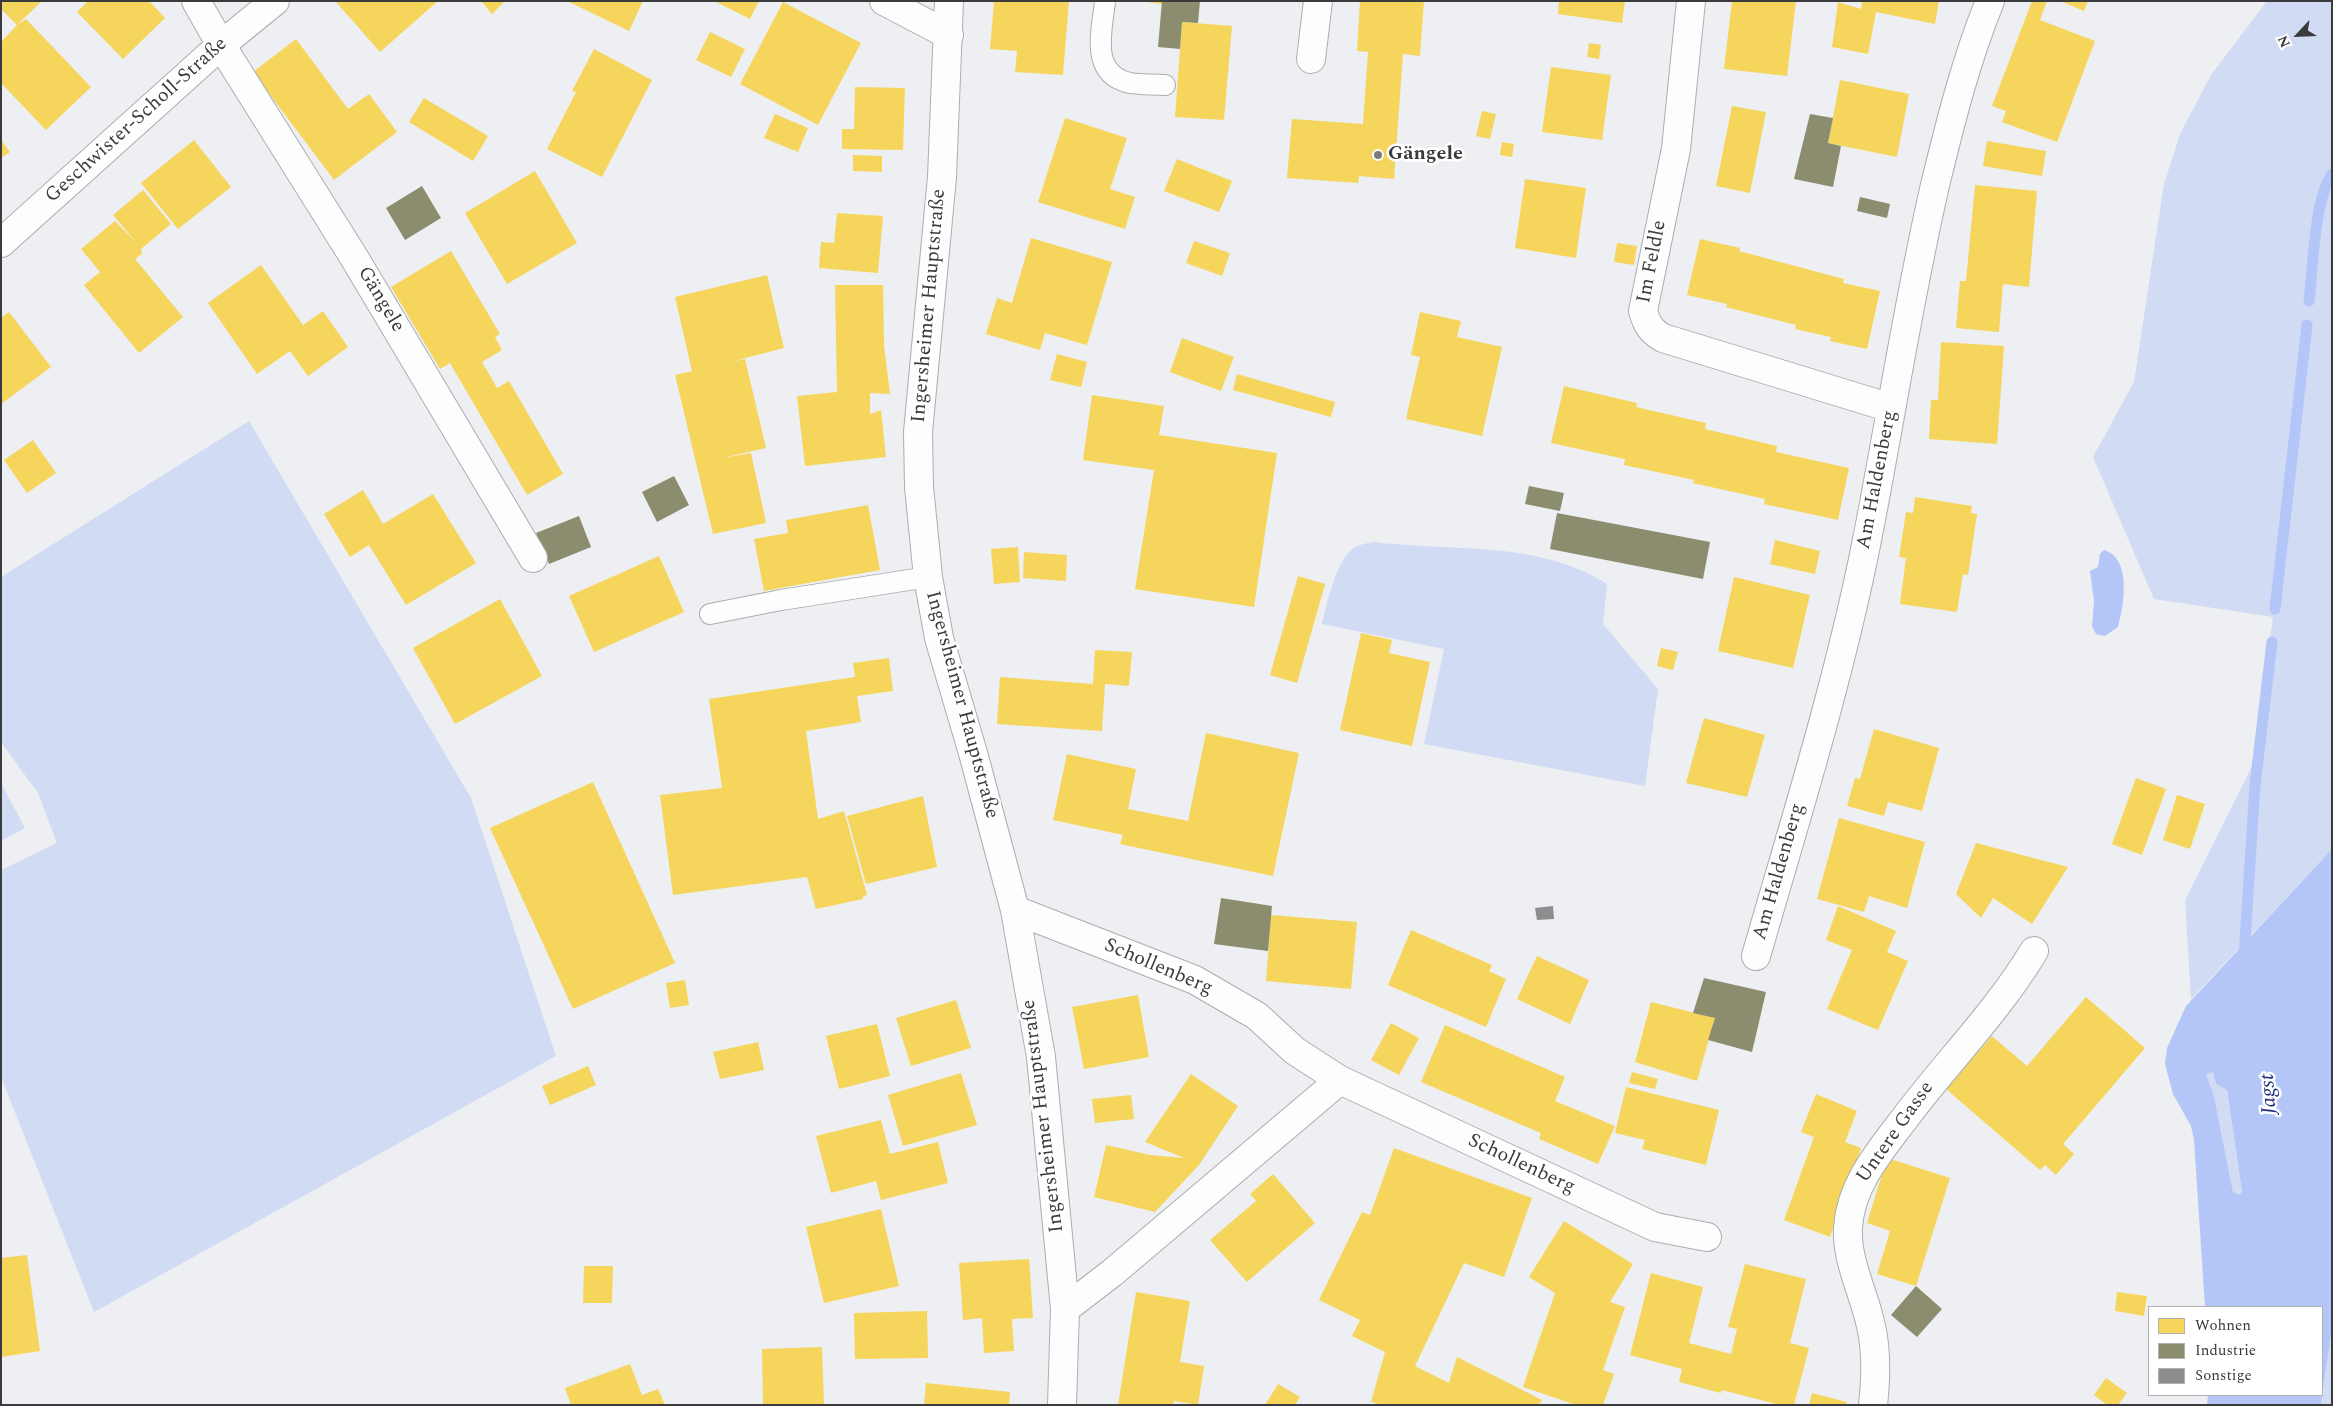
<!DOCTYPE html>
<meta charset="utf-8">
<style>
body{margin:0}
#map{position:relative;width:2333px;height:1406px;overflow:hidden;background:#edeff2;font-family:Spectral,serif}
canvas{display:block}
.frame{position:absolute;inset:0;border:2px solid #3a3b3d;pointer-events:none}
.legend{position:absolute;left:2148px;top:1306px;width:175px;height:90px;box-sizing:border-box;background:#fff;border:1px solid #b0b1b1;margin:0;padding:6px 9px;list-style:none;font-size:15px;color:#3a3b3d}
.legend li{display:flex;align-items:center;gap:10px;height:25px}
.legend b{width:25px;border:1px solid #b0b1b1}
.north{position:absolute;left:2273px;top:10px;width:50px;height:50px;-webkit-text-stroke:4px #fff;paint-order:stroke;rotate:245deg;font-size:14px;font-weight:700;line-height:20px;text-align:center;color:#3a3b3d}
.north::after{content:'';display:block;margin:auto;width:18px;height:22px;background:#3a3b3d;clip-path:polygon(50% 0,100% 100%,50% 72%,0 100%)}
</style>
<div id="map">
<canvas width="2333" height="1406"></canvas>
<div class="frame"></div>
<ul class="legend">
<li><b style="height:14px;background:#f6d55c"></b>Wohnen</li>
<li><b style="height:14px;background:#8c8c6e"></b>Industrie</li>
<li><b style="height:14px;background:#8c8d8f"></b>Sonstige</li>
</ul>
<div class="north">N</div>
</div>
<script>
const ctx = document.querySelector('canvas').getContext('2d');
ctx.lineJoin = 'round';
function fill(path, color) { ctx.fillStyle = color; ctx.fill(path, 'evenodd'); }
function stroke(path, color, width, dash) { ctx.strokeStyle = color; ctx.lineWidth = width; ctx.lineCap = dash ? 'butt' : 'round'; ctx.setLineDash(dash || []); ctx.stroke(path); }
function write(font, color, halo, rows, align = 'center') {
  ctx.font = font + ' Spectral,serif'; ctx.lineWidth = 5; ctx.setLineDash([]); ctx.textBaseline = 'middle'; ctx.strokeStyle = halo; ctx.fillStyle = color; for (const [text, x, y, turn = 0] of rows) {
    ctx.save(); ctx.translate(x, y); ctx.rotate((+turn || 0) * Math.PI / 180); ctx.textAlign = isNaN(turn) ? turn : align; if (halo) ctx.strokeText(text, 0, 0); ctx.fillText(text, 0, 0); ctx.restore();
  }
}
const green = new Path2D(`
 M2267,1H2332V849L2191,999L2185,900L2253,764L2273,617L2154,599L2093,457L2134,382L2164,184L2180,134L2211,75Z
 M249,421L471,798L556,1056L94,1312L1,1077V870L57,843L38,793L1,742V577Z
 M1375,542C1452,552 1539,540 1607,584L1603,624L1658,689L1645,786L1424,744L1444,649L1322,624C1327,603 1335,566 1350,551C1356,545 1366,543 1375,542Z
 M1,783L25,828L1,841Z
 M2213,1071L2216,1084L2227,1090L2242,1191L2240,1195L2233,1192L2214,1096L2206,1074Z
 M2332,1327V1405H2321C2326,1379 2327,1353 2332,1327Z`);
const water = new Path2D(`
 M2104,550C2132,558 2124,606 2118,627L2105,636L2096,634L2092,626L2094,601L2090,571L2098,567L2100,554Z
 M2332,849V1327L2321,1405H2207L2208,1395H2322V1307H2205L2194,1140L2191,1126L2173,1094L2165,1064L2167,1048L2186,1006ZM2213,1072L2216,1084L2227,1090L2242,1191L2240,1195L2233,1192L2214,1096L2206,1074Z`);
const homes = new Path2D(`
 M1,1H42L17,25L1,9Z
 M88,1H149L165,18L123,59L77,12Z
 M337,1H438L380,52L336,2Z
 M481,1H505L492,14Z
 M567,1H643L629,31Z
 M714,1H759L750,19Z
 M994,1H1069L1063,75L1015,72L1017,51L990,49Z
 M1139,1H1162V4Z
 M1360,1H1424L1420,56L1403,54L1394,179L1359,176L1358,183L1287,178L1292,119L1363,124L1368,52L1357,51Z
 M1559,1H1625L1622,23L1558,14Z
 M1732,1H1796L1787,76L1724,69Z
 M1862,1H1939L1935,24L1876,12L1868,54L1832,47L1838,2L1861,9Z
 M2032,1H2047L2040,20L2095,41L2057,142L2002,122L2006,111L1992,106Z
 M2060,1H2088L2084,11Z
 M783,2L861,43L818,125L740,84Z
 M26,19L91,87L46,130L1,83V42L17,25Z
 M1182,22L1232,26L1224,120L1175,117Z
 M710,32L745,49L731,77L696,60Z
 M296,39L348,109L369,94L397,132L334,180L253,72Z
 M1589,43L1601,45L1599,59L1587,57Z
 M594,49L652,80L602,177L547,149L576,92L572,91Z
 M1551,67L1611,75L1602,140L1542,132Z
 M1840,80L1909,94L1897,157L1828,143Z
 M855,87L905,88L903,150L842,149V129H854Z
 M424,98L488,136L473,161L409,122Z
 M1732,106L1766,112L1750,193L1716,186Z
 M1482,111L1496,114L1490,139L1476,136Z
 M775,114L808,128L798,152L764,138Z
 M1065,118L1127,138L1110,189L1135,197L1125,229L1038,202Z
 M1,140L10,152L1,158Z
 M194,140L231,187L178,229L141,183Z
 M1987,141L2046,151L2042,176L1983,166Z
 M1502,142L1514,144L1512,157L1500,155Z
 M853,155L882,156V172L853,171Z
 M1177,159L1232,181L1219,212L1164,191Z
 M535,171L577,243L507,284L465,213Z
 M1525,179L1586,188L1576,258L1515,248Z
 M1975,185L2037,191L2029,287L2003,284L1999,332L1956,328L1960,281H1966Z
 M143,190L171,224L141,249L142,254L135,259L183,317L139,353L84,285L100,272L81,249L115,221L136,242L113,215Z
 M837,213L883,216L878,273L819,268L821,242L834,243Z
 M1031,238L1112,262L1087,345L1045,333L1040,350L986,334L997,298L1012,303Z
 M1700,239L1740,248L1739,251L1844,279L1843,283L1880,291L1867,349L1830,341L1831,337L1795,329L1796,325L1726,307L1727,304L1687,295Z
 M1194,241L1230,253L1222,276L1186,263Z
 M1617,243L1637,246L1634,265L1614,262Z
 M451,251L500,334L495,337L502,350L482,362L497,388L509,381L563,474L527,495L450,363L440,369L391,287Z
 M261,265L303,325L323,311L348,347L308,376L290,351L257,374L208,303Z
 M767,275L784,348L730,362L745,359L766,448L722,458L751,453L766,523L713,534L675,375L692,371L675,297Z
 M835,285H883L884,345L890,394L870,393V414L881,410L886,457L805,466L797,396L837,392Z
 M9,312L51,367L1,404V318Z
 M1420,312L1461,321L1457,337L1502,347L1482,436L1406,419L1420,357L1411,355Z
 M1182,338L1234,357L1221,391L1170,372Z
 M1941,342L2004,346L1997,444L1929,439L1931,400H1938Z
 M1057,354L1087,362L1081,387L1050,380Z
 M1237,374L1335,402L1331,417L1233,390Z
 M1564,386L1637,403L1636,407L1706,423L1705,429L1777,446L1776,452L1849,468L1838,520L1764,504L1765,499L1693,483L1694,480L1624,465L1625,459L1551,443Z
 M1092,395L1164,406L1159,435L1277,453L1254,607L1135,589L1154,470L1083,460Z
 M33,440L56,473L27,493L4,460Z
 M363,490L383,524L433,494L476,563L406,605L369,545L350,557L324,514Z
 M1915,497L1972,506L1971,513L1977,514L1968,575L1963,574L1957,612L1900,604L1906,558L1899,557L1906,512L1913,513Z
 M868,505L880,570L764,591L754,539L788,533L786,520Z
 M1775,540L1820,551L1815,574L1770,564Z
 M1018,547L1020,582L994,584L991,549Z
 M1024,552L1067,555L1066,581L1023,578Z
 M659,556L684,612L594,652L569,596Z
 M1298,576L1325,584L1297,683L1270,675Z
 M1734,577L1810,595L1793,668L1718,651Z
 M500,599L542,676L455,724L413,648Z
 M1361,633L1392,640L1389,653L1430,662L1412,746L1340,730Z
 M1661,648L1678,652L1673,670L1657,666Z
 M1095,650L1132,652L1129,686L1105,684L1102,731L997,724L1000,677L1093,684Z
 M889,658L893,691L857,696L861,722L806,731L818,819L844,811L867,895L863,896V899L816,909L807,877L673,895L660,795L722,788L709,699L855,677L853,663Z
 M1704,718L1765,735L1747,797L1686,783Z
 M1874,729L1939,748L1922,811L1888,802L1884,816L1847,806L1855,778L1860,779Z
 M1206,733L1299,753L1273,876L1120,844L1123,835L1053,820L1067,754L1136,769L1128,809L1188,821Z
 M2136,778L2166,789L2142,855L2112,844Z
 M593,782L675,963L573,1009L490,828Z
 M2177,795L2205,804L2190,849L2163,840Z
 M923,796L937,867L866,884L847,816Z
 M1839,818L1925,842L1907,908L1869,896L1864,912L1817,899Z
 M1976,843L2068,867L2032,924L1993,898L1981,918L1956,894Z
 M1838,906L1896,931L1887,952L1908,961L1878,1030L1827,1009L1852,950L1826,940Z
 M1271,915L1357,922L1351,989L1266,981Z
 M1411,930L1492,965L1489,971L1506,979L1486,1027L1388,985Z
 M1537,956L1589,980L1570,1024L1517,999Z
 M685,980L689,1005L670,1008L666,983Z
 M1138,995L1149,1057L1084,1069L1072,1007Z
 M2086,997L2145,1048L2063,1144L2074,1154L2056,1175L2045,1165L2040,1170L1946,1089L1992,1036L2027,1066Z
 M956,1000L971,1048L911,1066L896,1018Z
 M1651,1002L1715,1018L1697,1081L1635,1062Z
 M1391,1023L1419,1038L1399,1075L1371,1060Z
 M877,1024L890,1076L839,1089L826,1036Z
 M1445,1025L1565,1077L1555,1101L1615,1126L1598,1164L1539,1139L1541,1133L1421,1082Z
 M758,1042L764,1070L720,1079L713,1052Z
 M588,1066L596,1085L550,1105L542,1086Z
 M1632,1072L1658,1079L1655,1089L1629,1083Z
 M961,1073L977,1125L903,1146L888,1095Z
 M1191,1074L1238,1106L1199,1165L1155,1212L1094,1197L1106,1145L1150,1155L1184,1158L1145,1142Z
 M1626,1087L1719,1110L1706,1165L1642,1149L1645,1140L1615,1133Z
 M1816,1094L1857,1111L1845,1142L1861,1148L1830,1237L1784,1220L1814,1137L1801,1132Z
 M1131,1095L1134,1119L1095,1123L1092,1099Z
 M881,1120L890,1154L938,1142L948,1183L881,1200L876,1181L831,1193L816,1136Z
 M1394,1148L1532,1198L1504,1277L1464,1263L1415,1366L1449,1383L1457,1357L1542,1400L1539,1405H1383L1371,1402L1385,1352L1352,1336L1360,1320L1319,1300L1362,1212L1370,1215Z
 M1887,1158L1950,1178L1916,1286L1877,1274L1890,1231L1867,1223Z
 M1273,1174L1315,1223L1247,1282L1210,1240L1256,1201L1250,1194Z
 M881,1209L899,1286L824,1303L806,1227Z
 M1564,1221L1633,1264L1610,1302L1625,1307L1603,1370L1614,1374L1603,1405H1576L1523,1387L1555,1293L1529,1277Z
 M27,1255L40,1351L1,1357V1258Z
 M1029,1259L1033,1318L1012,1319L1014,1351L984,1353L982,1318L963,1320L959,1263Z
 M1745,1264L1806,1279L1790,1343L1809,1348L1794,1405H1780L1722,1390L1721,1393L1679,1382L1682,1369L1630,1355L1651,1273L1703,1287L1689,1343L1731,1354L1737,1329L1728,1327Z
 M584,1266H613L612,1303H583Z
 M1136,1292L1190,1301L1180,1362L1204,1366L1198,1405L1174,1401L1173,1405H1118Z
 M2117,1292L2147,1296L2144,1316L2115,1311Z
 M927,1311L928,1358L855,1359L854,1313Z
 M822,1347L824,1405H763L762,1349Z
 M630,1364L642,1395L658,1389L665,1405H571L565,1388Z
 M2106,1378L2127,1393L2118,1405H2107L2094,1395Z
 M926,1383L1010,1392L1009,1405H924Z
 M1278,1384L1300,1397L1295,1405H1265Z
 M1812,1393L1847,1402L1846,1405H1809Z`);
const industry = new Path2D(`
 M1162,1H1200L1198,23L1182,22L1180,49L1158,47Z
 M1810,114L1833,118L1828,143L1841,146L1833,187L1794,179Z
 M422,186L441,218L405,240L386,208Z
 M1860,197L1890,204L1887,218L1857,211Z
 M674,476L689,505L657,522L642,492Z
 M1529,486L1564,493L1560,511L1525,504Z
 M1557,513L1710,542L1703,579L1550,549Z
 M579,516L591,547L549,564L536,533Z
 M1221,898L1272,906L1268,951L1214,944Z
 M1704,978L1766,992L1752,1052L1708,1040L1715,1018L1693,1013Z
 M1916,1286L1942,1309L1917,1337L1891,1315Z`);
const stream = new Path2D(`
 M2309,301C2313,269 2314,200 2332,174
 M2275,609L2307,325
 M2244,956L2255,785L2272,642`);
const building = new Path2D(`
 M1553,906L1554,919L1537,920L1535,908Z`);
const service = new Path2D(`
 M1105,1C1102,31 1089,74 1130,83C1141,85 1153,84 1165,85
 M710,614L781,600L928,577`);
const minor = new Path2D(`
 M196,1L221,45L355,259L533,558
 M884,1L949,35
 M1691,1L1676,149L1643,311C1647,325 1651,331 1663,338L1891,408
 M1311,59L1318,1
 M1,243L221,45L275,1
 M1015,910L1195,980L1257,1016L1295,1051L1340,1080L1112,1273L1065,1309
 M1756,956C1795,821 1838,684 1866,545C1890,424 1908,301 1936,181C1951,120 1966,60 1990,1
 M1340,1080L1655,1227L1707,1237
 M1873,1405C1876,1378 1877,1352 1871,1326C1864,1293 1846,1261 1848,1227C1851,1184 1880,1151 1905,1118C1947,1062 1998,1011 2034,951`);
const tertiary = new Path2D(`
 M949,1L942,177L918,432L919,487L928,577L939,638L973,753L1015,910L1041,1057L1065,1309L1062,1405`);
const markers = [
 [1378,155,5,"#797a7c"]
];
const streetNames = [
 ["Geschwister-Scholl-Straße",137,121,-42],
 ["Im Feldle",1653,262,-79],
 ["Gängele",380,300,59],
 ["Ingersheimer Hauptstraße",930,306,-85],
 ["Am Haldenberg",1878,480,-79],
 ["Ingersheimer Hauptstraße",961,705,75],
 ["Am Haldenberg",1780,872,-74],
 ["Schollenberg",1158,968,23],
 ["Ingersheimer Hauptstraße",1044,1116,-97],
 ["Untere Gasse",1896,1133,-55],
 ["Schollenberg",1521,1165,25]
];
const poiNames = [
 ["Gängele",1388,155]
];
const waterNames = [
 ["Jagst",2270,1094,-94]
];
fill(green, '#d2dbf4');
fill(water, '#b4c6f7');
fill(homes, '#f6d55c');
fill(industry, '#8c8c6e');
stroke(stream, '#b4c6f7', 11);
fill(building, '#8c8d8f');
stroke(service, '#acadaf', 22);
stroke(minor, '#acadaf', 30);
stroke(tertiary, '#acadaf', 30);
stroke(service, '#fcfdfd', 20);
stroke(minor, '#fcfdfd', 28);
stroke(tertiary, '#fcfdfd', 28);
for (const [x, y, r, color] of markers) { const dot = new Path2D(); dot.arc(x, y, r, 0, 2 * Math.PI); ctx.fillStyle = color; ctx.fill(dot); stroke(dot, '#fff', 2); }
write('20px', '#3a3b3d', '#fff', streetNames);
write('bold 20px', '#3a3b3d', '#fff', poiNames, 'left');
write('italic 21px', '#1e2f7c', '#fff', waterNames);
</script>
